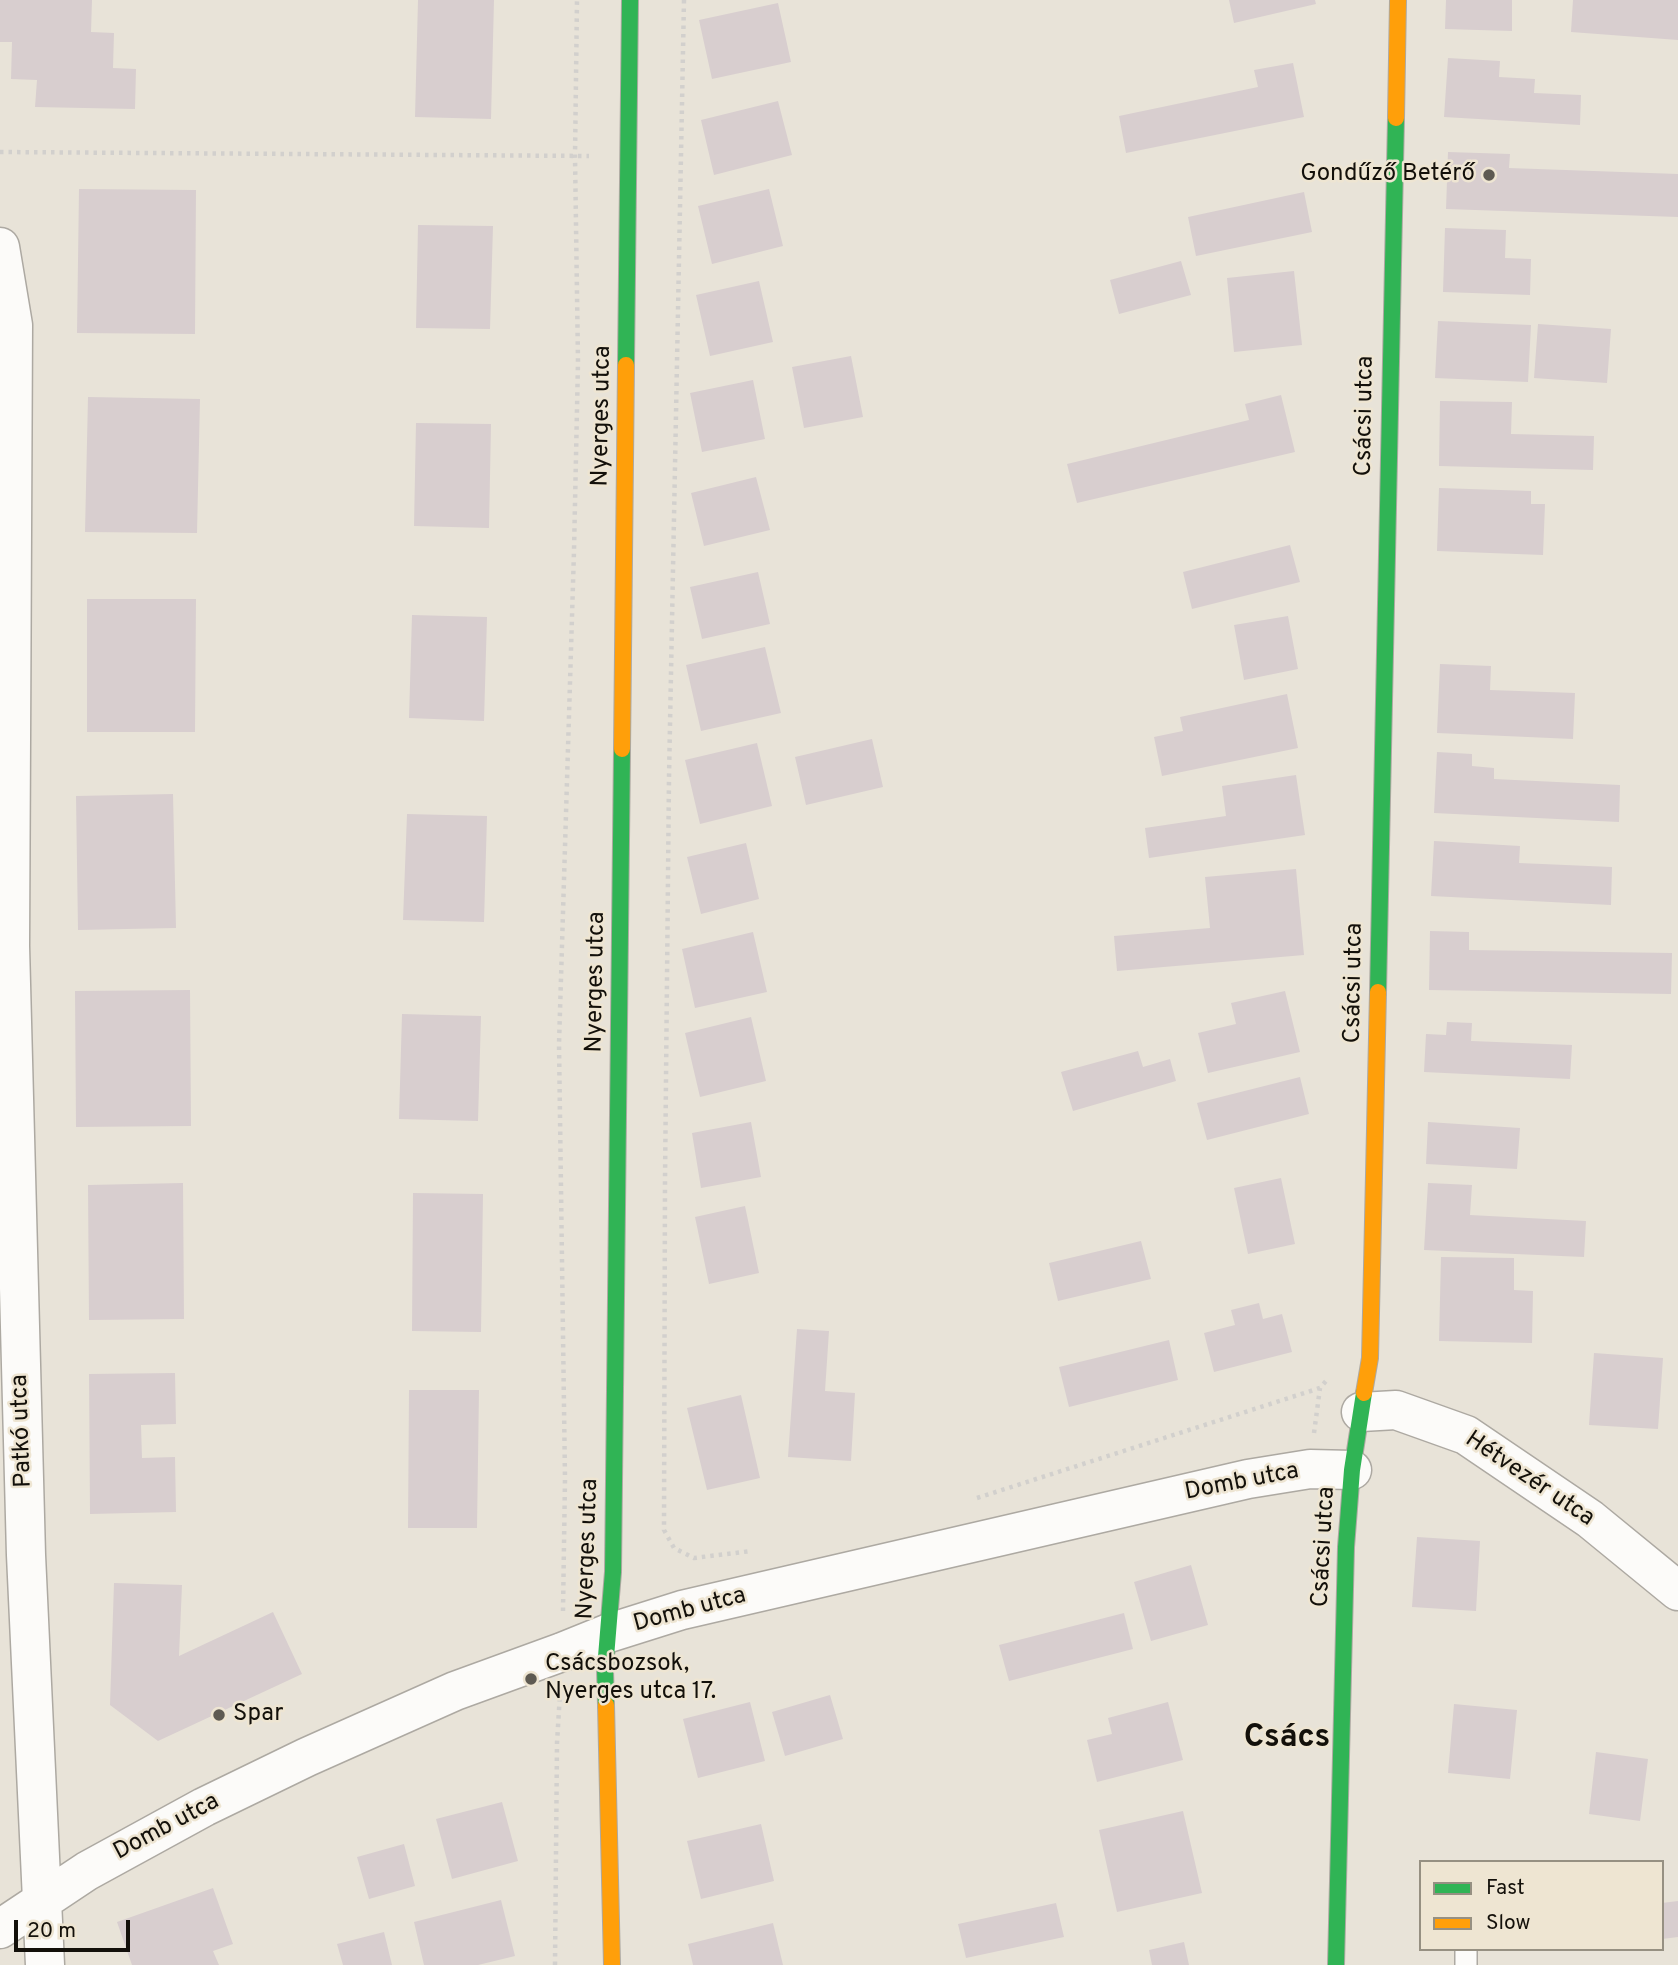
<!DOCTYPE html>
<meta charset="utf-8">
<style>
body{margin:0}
#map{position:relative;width:1678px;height:1965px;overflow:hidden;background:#e8e3d8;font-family:Overpass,sans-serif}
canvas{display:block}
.legend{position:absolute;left:1419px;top:1860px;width:245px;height:91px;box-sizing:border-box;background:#eee5d2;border:2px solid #969082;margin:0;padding:9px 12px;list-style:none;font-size:21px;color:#13100a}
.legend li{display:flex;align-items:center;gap:14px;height:35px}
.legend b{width:35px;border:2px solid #969082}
.scale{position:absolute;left:14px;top:1920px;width:116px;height:32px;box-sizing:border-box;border:4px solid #13100a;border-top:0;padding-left:9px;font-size:21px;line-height:24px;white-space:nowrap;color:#13100a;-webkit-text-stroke:5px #eee5d2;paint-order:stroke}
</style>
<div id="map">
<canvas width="1678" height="1965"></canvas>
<ul class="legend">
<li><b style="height:9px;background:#30b455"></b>Fast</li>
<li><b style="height:9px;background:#ff9f0a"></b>Slow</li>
</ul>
<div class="scale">20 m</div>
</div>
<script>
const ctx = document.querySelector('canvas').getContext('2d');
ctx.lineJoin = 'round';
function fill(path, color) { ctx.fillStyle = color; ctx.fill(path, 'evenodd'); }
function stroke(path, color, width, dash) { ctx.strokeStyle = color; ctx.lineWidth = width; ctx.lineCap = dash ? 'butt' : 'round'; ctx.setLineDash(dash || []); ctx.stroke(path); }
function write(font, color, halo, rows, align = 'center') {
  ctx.font = font + ' Overpass,sans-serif'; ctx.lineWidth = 5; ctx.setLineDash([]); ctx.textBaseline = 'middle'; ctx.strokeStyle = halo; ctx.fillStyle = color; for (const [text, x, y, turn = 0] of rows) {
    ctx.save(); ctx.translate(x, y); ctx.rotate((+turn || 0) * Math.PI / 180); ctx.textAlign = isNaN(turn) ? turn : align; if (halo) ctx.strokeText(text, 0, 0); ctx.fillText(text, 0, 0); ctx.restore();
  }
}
const building = new Path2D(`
 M0,0H92L91,32L114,33L113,68L136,69L135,109L35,107L37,80L11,79L12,42H0Z
 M418,0H494L491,119L415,117Z
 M1229,0H1315L1316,4L1234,23Z
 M1446,0H1512V31L1445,29Z
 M1573,0H1678V40L1571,32Z
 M778,3L791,62L712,79L699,20Z
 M1448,58L1500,61L1499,77L1535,79L1534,93L1581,95L1580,125L1444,117Z
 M1293,63L1304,117L1126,153L1119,116L1258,87L1254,70Z
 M778,101L792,155L714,175L701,120Z
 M1448,152L1510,154L1509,168L1678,174V217L1446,209Z
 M79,189L196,190L195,334L77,333Z
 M769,189L783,246L712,264L698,206Z
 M1304,192L1312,232L1196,256L1188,217Z
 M418,225L493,226L490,329L416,328Z
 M1445,228L1506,230L1505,258L1531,259L1530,295L1443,292Z
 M1181,261L1191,295L1119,314L1110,280Z
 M1294,271L1302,345L1234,352L1227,278Z
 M759,281L773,342L710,356L696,295Z
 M1438,321L1531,325L1528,382L1435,378Z
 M1538,324L1611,329L1607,383L1534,378Z
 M851,356L863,417L804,428L792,367Z
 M753,380L765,439L702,452L690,393Z
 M1281,395L1295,452L1077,503L1067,464L1249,420L1245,404Z
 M88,397L200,399L197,533L85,532Z
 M1440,401L1512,402L1511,434L1594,436L1593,470L1439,466Z
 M416,423L491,424L489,528L414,526Z
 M756,477L770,530L704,546L691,493Z
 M1439,488L1531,491V504H1545L1543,555L1437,551Z
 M1290,545L1300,582L1192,609L1183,572Z
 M758,572L770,624L702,639L690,587Z
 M87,599H196L195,732H87Z
 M412,615L487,617L484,721L409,718Z
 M1288,616L1298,669L1244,680L1234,625Z
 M765,647L781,713L701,731L686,665Z
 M1440,664L1491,666L1490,690L1575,693L1573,739L1437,733Z
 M1287,694L1298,748L1162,776L1154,737L1183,731L1180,717Z
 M872,739L883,787L806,805L795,757Z
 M757,743L772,806L700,824L685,760Z
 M1437,752L1472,754V766L1494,768V779L1620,785L1619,822L1434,813Z
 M1296,775L1305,835L1149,858L1145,828L1226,816L1222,786Z
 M173,794L176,928L78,930L76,796Z
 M407,814L487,816L484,922L403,920Z
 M1434,841L1520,846L1519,863L1612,867L1611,905L1431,896Z
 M746,843L759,899L701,914L687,857Z
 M1296,869L1304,955L1117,971L1114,936L1210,928L1205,877Z
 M1430,931L1469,932V950L1672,953L1671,994L1429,990Z
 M753,932L767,992L695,1008L682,949Z
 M190,990L191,1126L76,1127L75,991Z
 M1285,991L1300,1052L1208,1073L1198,1033L1236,1024L1231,1003Z
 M402,1014L481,1016L478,1121L399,1119Z
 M751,1017L766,1081L700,1097L685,1033Z
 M1447,1022L1472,1023L1471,1041L1572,1045L1570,1079L1424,1072L1426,1034L1446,1035Z
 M1138,1051L1143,1067L1170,1059L1176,1081L1073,1111L1061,1072Z
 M1300,1077L1309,1114L1207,1140L1197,1103Z
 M751,1122L761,1177L701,1188L692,1133Z
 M1428,1122L1520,1128L1517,1169L1426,1164Z
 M1281,1178L1295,1244L1248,1254L1234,1188Z
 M183,1183L184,1319L89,1320L88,1185Z
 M1428,1183L1472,1185L1470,1215L1586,1221L1584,1257L1424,1250Z
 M413,1193L483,1194L481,1332L412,1331Z
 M745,1206L759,1273L709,1284L695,1217Z
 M1141,1241L1151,1279L1058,1301L1049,1263Z
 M1441,1257L1514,1258V1290L1533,1291L1532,1343L1439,1341Z
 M1259,1303L1263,1319L1282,1314L1292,1352L1214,1372L1204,1333L1235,1325L1231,1310Z
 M797,1329L829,1331L825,1391L855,1393L851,1461L788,1457Z
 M1169,1340L1178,1380L1069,1407L1059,1367Z
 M1594,1353L1663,1358L1658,1429L1589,1425Z
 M175,1373L176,1424L141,1425L142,1458L175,1457L176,1512L90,1514L89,1374Z
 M409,1390H479L477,1528H408Z
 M741,1395L760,1478L707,1490L687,1408Z
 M1417,1537L1480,1541L1476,1611L1412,1607Z
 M1191,1565L1208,1625L1151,1641L1134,1582Z
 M114,1583L182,1585L179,1656L273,1612L302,1674L158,1741L110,1705Z
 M1124,1613L1133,1649L1009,1681L999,1645Z
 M830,1695L843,1739L785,1756L772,1712Z
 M750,1702L765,1761L698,1778L683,1719Z
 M1168,1702L1183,1760L1097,1782L1087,1740L1112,1734L1108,1718Z
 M1454,1704L1517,1710L1510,1779L1448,1773Z
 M1596,1752L1648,1759L1640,1821L1589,1814Z
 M502,1802L518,1861L452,1879L436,1819Z
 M1183,1811L1202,1893L1117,1912L1099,1830Z
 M761,1824L774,1881L701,1899L687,1841Z
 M404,1844L415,1886L369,1899L357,1857Z
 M213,1888L233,1944L213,1951L219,1965H132L117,1922Z
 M501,1900L515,1956L478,1965H424L414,1922Z
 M1678,1901V1937L1662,1939V1903Z
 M1056,1903L1064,1937L966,1958L958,1924Z
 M773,1923L783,1965H693L688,1944Z
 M384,1932L392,1965H343L337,1944Z
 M1184,1942L1189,1965H1152L1149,1950Z`);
const path = new Path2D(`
 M684,0L669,777L665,1181L664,1530L674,1548L694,1558L751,1551
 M0,152L589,156
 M1314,1433L1320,1388
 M977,1498L1320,1388L1326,1381
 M563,1611L565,1479L559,1044L574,551L578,362L575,156L577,0
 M555,1965L557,1743L560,1693`);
const lane = new Path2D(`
 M1466,1965V1949`);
const street = new Path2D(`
 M0,247L13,325L10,946L26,1555L45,1965
 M1361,1412L1396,1410L1466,1435L1590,1519L1678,1591
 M0,1929L87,1871L204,1807L307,1757L455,1691L562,1652L609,1633L682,1610L1248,1479L1310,1469L1352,1470`);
const fast = new Path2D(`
 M626,365L630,0
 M1378,992L1396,118
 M606,1705L605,1669L613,1572L622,749
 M1336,1965L1346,1547L1352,1470L1364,1393`);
const slow = new Path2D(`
 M1396,118L1398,0
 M622,749L626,365
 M1364,1393L1370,1358L1378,992
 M606,1705L612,1965`);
const markers = [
 [1489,175,7,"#5e5a52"],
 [531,1679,7,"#5e5a52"],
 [219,1715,7,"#5e5a52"]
];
const poiNames = [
 ["Gondűző Betérő",1475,175,"right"],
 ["Csácsbozsok,",545,1665],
 ["Nyerges utca 17.",545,1693],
 ["Spar",233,1715]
];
const streetNames = [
 ["Nyerges utca",603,416,-89],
 ["Csácsi utca",1366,416,-89],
 ["Nyerges utca",597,982,-89],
 ["Csácsi utca",1355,983,-89],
 ["Patkó utca",23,1431,-92],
 ["Hétvezér utca",1529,1480,34],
 ["Domb utca",1242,1483,-11],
 ["Csácsi utca",1325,1547,-87],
 ["Nyerges utca",589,1549,-88],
 ["Domb utca",690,1611,-15],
 ["Domb utca",167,1828,-28]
];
const districtNames = [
 ["Csács",1287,1740]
];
fill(building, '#d8cecf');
stroke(lane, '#ada9a2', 24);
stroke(street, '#ada9a2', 41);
stroke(fast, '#ada9a2', 18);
stroke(slow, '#ada9a2', 18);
stroke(path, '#d2d0cd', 4.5, [3.5, 5]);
stroke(lane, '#fcfbf9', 21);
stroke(street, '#fcfbf9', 38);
stroke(fast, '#30b455', 16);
stroke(slow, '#ff9f0a', 16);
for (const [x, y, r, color] of markers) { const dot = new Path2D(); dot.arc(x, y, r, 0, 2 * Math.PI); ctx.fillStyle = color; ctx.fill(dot); stroke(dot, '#eee5d2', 2.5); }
write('24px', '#13100a', '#eee5d2', poiNames, 'left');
write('24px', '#13100a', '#eee5d2', streetNames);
write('bold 32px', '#13100a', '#eee5d2', districtNames);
</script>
